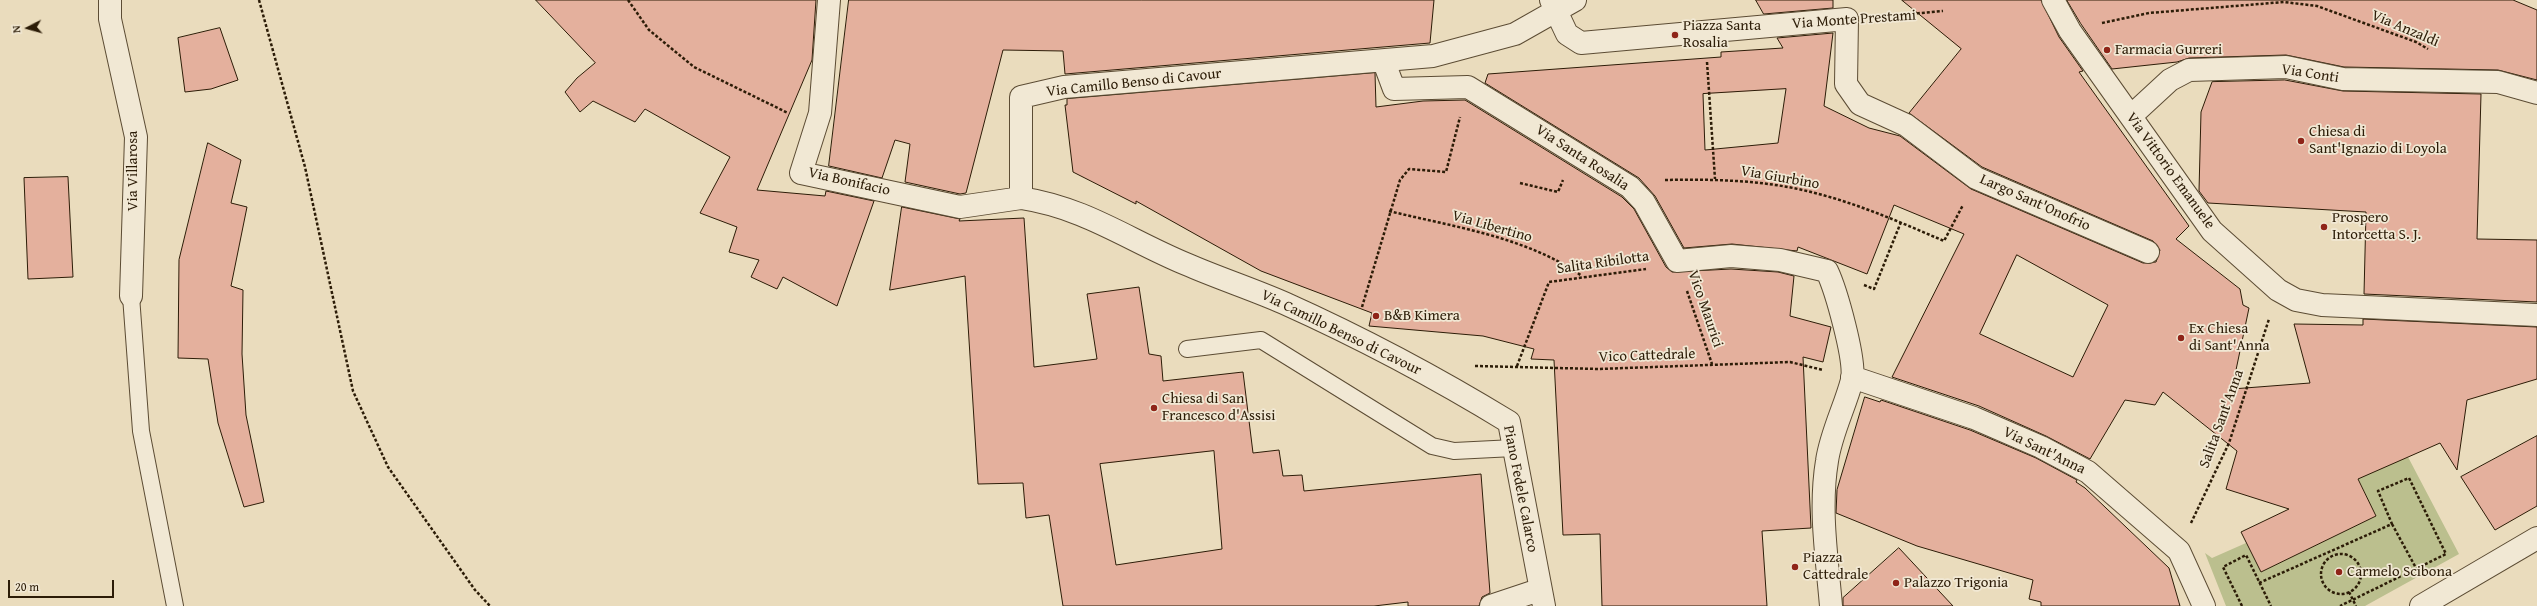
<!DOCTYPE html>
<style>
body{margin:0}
#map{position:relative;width:2537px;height:606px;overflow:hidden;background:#eadcbd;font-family:"Gentium Book Plus",serif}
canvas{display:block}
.north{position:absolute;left:8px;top:8px;width:40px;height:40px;-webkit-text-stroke:3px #f1e8d4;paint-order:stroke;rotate:264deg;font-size:11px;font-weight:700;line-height:16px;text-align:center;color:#2c1c07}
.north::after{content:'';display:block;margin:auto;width:14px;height:18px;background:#2c1c07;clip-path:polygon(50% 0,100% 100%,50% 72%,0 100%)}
.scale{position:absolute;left:8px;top:580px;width:106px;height:18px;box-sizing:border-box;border:2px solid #2c1c07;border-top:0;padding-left:5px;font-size:12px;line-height:14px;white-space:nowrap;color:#2c1c07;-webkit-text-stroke:3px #f1e8d4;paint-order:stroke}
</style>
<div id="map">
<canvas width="2537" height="606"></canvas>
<div class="north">N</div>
<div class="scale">20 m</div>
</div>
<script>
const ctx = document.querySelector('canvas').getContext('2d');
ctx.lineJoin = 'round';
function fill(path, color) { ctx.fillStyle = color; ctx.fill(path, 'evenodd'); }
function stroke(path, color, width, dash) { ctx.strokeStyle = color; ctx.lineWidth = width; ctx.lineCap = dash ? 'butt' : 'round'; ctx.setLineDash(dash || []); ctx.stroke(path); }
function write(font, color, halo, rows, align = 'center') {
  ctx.font = font + ' "Gentium Book Plus",serif'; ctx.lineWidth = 3.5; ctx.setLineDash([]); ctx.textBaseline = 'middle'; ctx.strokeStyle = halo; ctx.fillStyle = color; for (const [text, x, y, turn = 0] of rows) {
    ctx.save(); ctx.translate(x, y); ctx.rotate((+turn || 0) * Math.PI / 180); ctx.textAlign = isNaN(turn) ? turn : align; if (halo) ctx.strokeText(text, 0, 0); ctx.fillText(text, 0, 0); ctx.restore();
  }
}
const green = new Path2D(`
 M2408,457L2459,554L2365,606H2226L2205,553L2212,558L2246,543L2261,572L2376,516L2357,476Z`);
const building = new Path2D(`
 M536,0H816L812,60L757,190L825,196L826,191L874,201L837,306L783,277L777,289L751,277L759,260L729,252L737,227L700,213L730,157L645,109L635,122L593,101L580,112L565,92L577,78L595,63Z
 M849,0H1434L1430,43L1065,74L1063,51L1003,50L966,193L960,194L905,182L910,144L895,140L882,178L829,166Z
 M1756,0H1833V8L1764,14Z
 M1902,0H2041L2059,37L2083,71L2079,72L2189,226L2176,239L2240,289L2243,305L2249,308L2232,389L2310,383L2294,324L2363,325V319L2537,327V379L2467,400L2457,470L2440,443L2358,479L2376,516L2261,572L2241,532L2289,509L2226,489L2237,451L2163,392L2155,405L2125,400L2090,459L2046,436L1979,406L1892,377L1964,234L1894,205L1867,274L1798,247L1797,251L1732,244L1684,248L1655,196L1639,178L1485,83L1488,74L1721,57V52L1783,48L1777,38L1833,33L1824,106L1869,128L1900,136L1971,189L2143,263L2156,262L2160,250L2153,241L1982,167L1909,113L1961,49ZM1786,89L1778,143L1705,150L1703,94ZM2017,255L2108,305L2073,377L1980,334Z
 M2067,0H2513L2537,10V80L2498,70L2344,67L2286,55L2189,58L2177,62L2112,69L2081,24Z
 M220,28L238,80L211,89L185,92L178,38Z
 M1375,73L1376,107L1423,101L1465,100L1622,197L1634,209L1666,267L1672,272L1731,269L1778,272L1794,276L1790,316L1831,327L1823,362L1803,357L1811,528L1762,531L1767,606H1602L1600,534L1563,535L1554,360L1531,359L1534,349L1483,336L1369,326L1372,313L1261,271L1136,201V204L1073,172L1065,105H1067V99Z
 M2285,80L2343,91L2481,94L2477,239L2537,240V302L2364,294L2366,212L2208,203L2199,191L2201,112L2212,82Z
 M208,143L241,160L231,203L247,207L231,286L243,290L242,354L246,415L264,502L244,507L218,423L208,359L178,358L179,260Z
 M68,177L73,277L28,279L24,178Z
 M902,207L960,219L959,221L1024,218L1034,367L1097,359L1087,294L1139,287L1149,354L1161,356L1163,381L1243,372L1253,453L1279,450L1283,476L1302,475L1304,491L1481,474L1490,593L1482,597L1479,606H1408V602L1374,606H1063L1049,515L1026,518L1023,483L978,484L965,276L890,290ZM1214,451L1222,549L1116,565L1100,464Z
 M1865,397L1880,402L1881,400L1970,430L2036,458L2077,480L2076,482L2085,488L2169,568L2180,606H2041V602L2029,599L2033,580L1917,546L1836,513L1837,490Z
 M2537,436V506L2495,530L2461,477Z
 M1899,548L1953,606H1843V598Z`);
const path = new Path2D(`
 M259,0L305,167L353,391L388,467L475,590L490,606
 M628,0L649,30L694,67L788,113
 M1877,17L1943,11
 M2102,23L2149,13L2284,2L2317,6L2416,42L2428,49
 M1707,62L1715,179
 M1665,180C1712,179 1761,180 1807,191C1854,202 1900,222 1944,241L1963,205
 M1520,183L1558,192L1563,180
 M1389,211C1454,227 1527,237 1582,276
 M1864,285L1874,289L1901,222
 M1687,291L1712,364
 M1362,307L1400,180L1409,169L1446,172L1460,117
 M1475,366L1599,369L1790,362L1823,370
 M1517,366L1549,282L1646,269
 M2191,523L2229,443L2269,319
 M2392,524L2416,568
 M2321 574a20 20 0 1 1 40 0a20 20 0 1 1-40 0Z
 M2259,583L2392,524L2378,491L2409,478L2446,554L2340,606
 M2349,592L2356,606
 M2242,606L2223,567L2246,555L2271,606`);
const service = new Path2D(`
 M131,296L141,431L175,606
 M1187,349L1261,340L1432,446L1454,451L1514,448`);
const minor = new Path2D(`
 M110,0V19L136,137L131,296
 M829,0L820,113L801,173L960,207L1021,198
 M1551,0L1567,34L1581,43L1847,19L1846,84L1860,104L1906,125L1976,178L2148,252
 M2053,0L2070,31L2212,231L2278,290L2296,300L2322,305L2537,315
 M1384,62L1394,89L1468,87L1630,187L1644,202L1677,261L1731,256L1780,260L1827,271C1836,290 1856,360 1852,380C1845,407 1831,433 1827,461C1819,509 1827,558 1831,606
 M2131,116L2170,80L2189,70L2286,67L2343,79L2498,82L2537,93
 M1852,377L1974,418L2041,447L2088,472L2179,551L2204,606
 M1491,606L1539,590
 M1544,606L1509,422C1437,378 1362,338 1284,303C1252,289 1218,278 1186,264C1128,240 1086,208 1021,198V97L1064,87L1433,56L1515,34L1575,0
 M2421,606L2537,538`);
const markers = [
 [1675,35,4,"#8f2418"],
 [2107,50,4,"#8f2418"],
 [2301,141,4,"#8f2418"],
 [2324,227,4,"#8f2418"],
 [1376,316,4,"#8f2418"],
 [2181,338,4,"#8f2418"],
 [1154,408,4,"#8f2418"],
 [1795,567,4,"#8f2418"],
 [2339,572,4,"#8f2418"],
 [1896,583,4,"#8f2418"]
];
const streetNames = [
 ["Via Monte Prestami",1854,20,-4],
 ["Via Anzaldi",2405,29,23],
 ["Via Conti",2310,74,9],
 ["Via Camillo Benso di Cavour",1134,83,-6],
 ["Via Santa Rosalia",1582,158,33],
 ["Via Villarosa",133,171,-90],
 ["Via Vittorio Emanuele",2170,171,54],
 ["Via Giurbino",1780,178,10],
 ["Via Bonifacio",849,182,13],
 ["Largo Sant'Onofrio",2035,203,24],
 ["Via Libertino",1492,227,16],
 ["Salita Ribilotta",1603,263,-8],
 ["Vico Maurici",1705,309,71],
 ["Via Camillo Benso di Cavour",1341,333,26],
 ["Vico Cattedrale",1647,356,-2],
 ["Salita Sant'Anna",2222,419,-70],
 ["Via Sant'Anna",2044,451,26],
 ["Piano Fedele Calarco",1520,489,79]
];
const poiNames = [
 ["Piazza Santa",1683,26],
 ["Rosalia",1683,43],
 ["Farmacia Gurreri",2115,50],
 ["Chiesa di",2309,132],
 ["Sant'Ignazio di Loyola",2309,149],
 ["Prospero",2332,218],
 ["Intorcetta S. J.",2332,235],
 ["B&B Kimera",1384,316],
 ["Ex Chiesa",2189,329],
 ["di Sant'Anna",2189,346],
 ["Chiesa di San",1162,399],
 ["Francesco d'Assisi",1162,416],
 ["Piazza",1803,558],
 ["Cattedrale",1803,575],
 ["Carmelo Scibona",2347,572],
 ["Palazzo Trigonia",1904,583]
];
fill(green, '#bbbf8e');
fill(building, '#e4b09d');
stroke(building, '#2c1c07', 1);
stroke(service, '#5c4c34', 18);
stroke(minor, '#5c4c34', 24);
stroke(path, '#2c1c07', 2.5, [3, 2]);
stroke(service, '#f1e8d4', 16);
stroke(minor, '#f1e8d4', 22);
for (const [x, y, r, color] of markers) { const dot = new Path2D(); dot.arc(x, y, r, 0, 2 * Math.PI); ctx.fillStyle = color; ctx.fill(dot); stroke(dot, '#f1e8d4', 1.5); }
write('15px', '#2c1c07', '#f1e8d4', streetNames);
write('15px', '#2c1c07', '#f1e8d4', poiNames, 'left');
</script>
